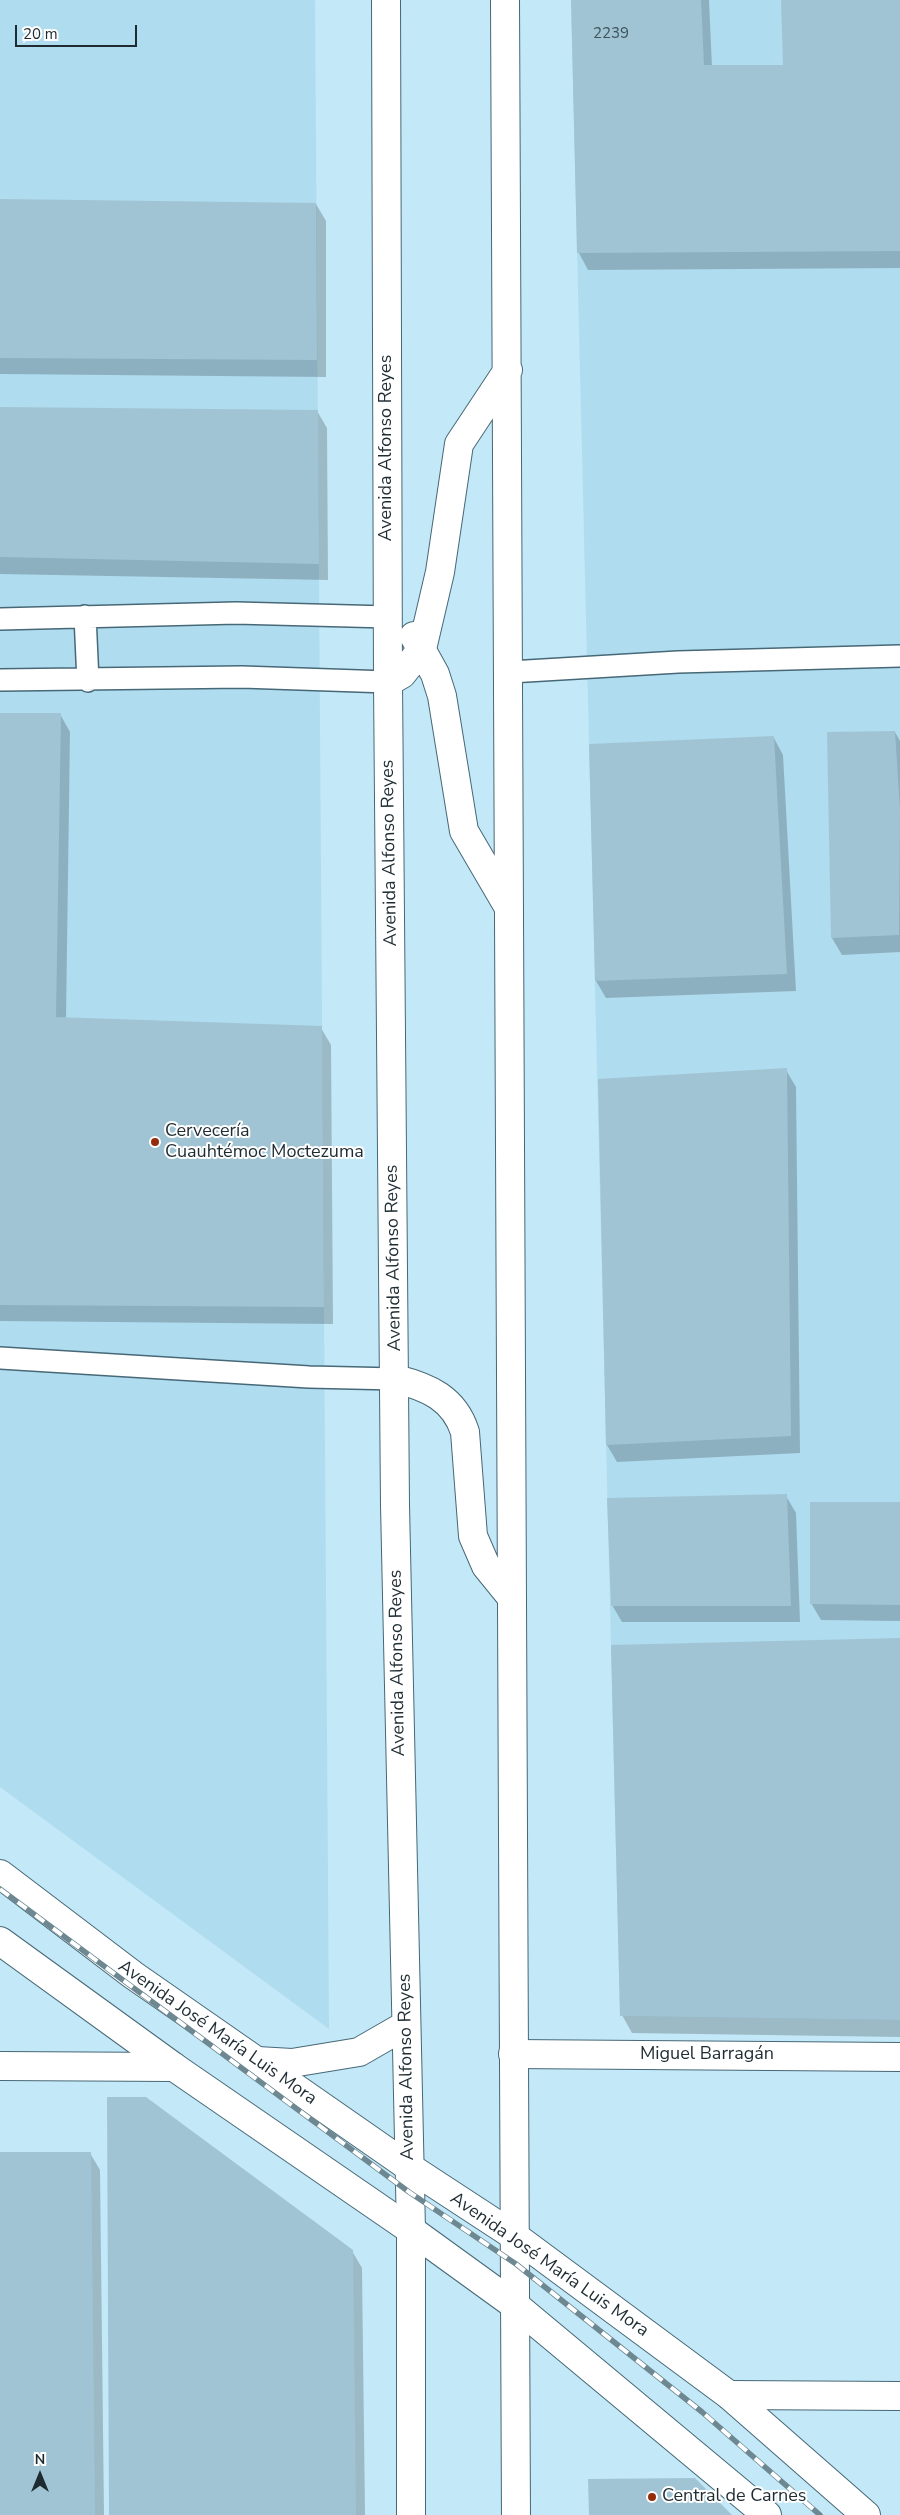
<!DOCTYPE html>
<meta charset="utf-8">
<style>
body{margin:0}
#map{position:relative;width:900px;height:2515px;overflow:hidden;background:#c3e8f8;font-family:"Nunito Sans",sans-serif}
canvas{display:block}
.north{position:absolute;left:15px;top:2450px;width:50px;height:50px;-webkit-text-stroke:4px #fff;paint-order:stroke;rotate:0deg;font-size:14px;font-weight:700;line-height:20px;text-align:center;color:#1e2c32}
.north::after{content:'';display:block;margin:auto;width:18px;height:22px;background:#1e2c32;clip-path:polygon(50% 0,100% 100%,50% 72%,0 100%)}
.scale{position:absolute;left:15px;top:25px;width:122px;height:22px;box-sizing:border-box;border:2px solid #1e2c32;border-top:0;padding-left:6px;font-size:15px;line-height:18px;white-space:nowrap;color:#1e2c32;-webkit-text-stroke:4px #fff;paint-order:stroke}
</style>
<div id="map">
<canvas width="900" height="2515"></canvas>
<div class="north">N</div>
<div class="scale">20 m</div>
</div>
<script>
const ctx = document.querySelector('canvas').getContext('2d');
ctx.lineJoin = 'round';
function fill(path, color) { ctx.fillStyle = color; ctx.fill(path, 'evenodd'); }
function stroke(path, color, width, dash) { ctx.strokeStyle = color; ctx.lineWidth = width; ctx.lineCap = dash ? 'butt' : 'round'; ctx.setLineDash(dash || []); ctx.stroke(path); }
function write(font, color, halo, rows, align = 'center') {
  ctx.font = font + ' "Nunito Sans",sans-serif'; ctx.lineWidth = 4; ctx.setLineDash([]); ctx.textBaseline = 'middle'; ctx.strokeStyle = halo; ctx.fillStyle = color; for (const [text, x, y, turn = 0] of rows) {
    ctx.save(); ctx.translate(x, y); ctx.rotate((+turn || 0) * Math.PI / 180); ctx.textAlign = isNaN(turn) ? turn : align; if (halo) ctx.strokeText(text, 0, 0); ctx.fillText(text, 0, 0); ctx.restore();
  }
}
const built = new Path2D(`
 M0,0H315L329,2029L0,1787Z
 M571,0H900V2020L620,2016Z`);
const shadow = new Path2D(`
 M572,0H709L712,67H785L782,0H900V268L588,270L579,253Z
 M0,200L316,204L326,221V377L0,374Z
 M0,408L317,411L327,428L328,580L0,574Z
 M0,714H60L70,732L66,1018L321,1028L331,1045L333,1324L0,1321Z
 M895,732L900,741V952L842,955L832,938Z
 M774,738L783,755L796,991L606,998L596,981L590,745Z
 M786,1070L796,1087L800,1453L617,1462L607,1445L599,1080Z
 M786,1496L796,1513L800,1622H622L612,1605Z
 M900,1503V1621L821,1620L811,1603Z
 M900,1639V2037L632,2033L622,2015Z
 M0,2153H90L100,2170L104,2515H0Z
 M352,2251L362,2268L365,2515H110Z`);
const building = new Path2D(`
 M571,0H701L704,65H783L781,0H900V251L577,253Z
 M0,199L316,203L317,360L0,358Z
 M0,407L318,410L319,564L0,557Z
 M0,713H61L56,1017L322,1026L324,1307L0,1305Z
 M895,731L900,810L899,935L831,938L827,732Z
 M774,736L787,974L595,981L589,744Z
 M787,1068L791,1436L606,1445L598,1079Z
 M787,1494L791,1606H611L607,1498Z
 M810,1502H900V1605L810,1604Z
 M900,1638V2020L620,2016L611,1645Z
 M107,2097H146L353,2250L356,2515H109Z
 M0,2152H91L95,2515H0Z
 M695,2478L732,2515H589L588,2479Z`);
const service = new Path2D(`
 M85,616L88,681
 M0,619L236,613L388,617
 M510,672L678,662L900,656
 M0,680L242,677L388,682
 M0,1358L309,1377L396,1379`);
const minor = new Path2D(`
 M513,2054L900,2057
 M0,2066L174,2067
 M729,2395L900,2396`);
const tertiary = new Path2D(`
 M0,1874L133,1975L409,2167L513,2235L729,2395L866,2515
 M0,1941L174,2067L411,2230L516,2306L767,2515`);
const trunk = new Path2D(`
 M386,0L388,682L395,1505L411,2230V2515
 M505,0L516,2515
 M414,636L435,674L442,696L464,831L509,908
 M388,682L402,674L422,649L440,572L459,444L508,370
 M396,1379C428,1387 454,1398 465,1432L473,1536L486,1566L512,1598
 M257,2061L292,2063L359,2052L406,2025`);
const rail = new Path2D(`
 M0,1889L409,2192L516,2264L702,2412L820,2515`);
const markers = [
 [155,1142,5,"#942d0b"],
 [652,2497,5,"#942d0b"]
];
const numberNames = [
 ["2239",611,34]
];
const streetNames = [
 ["Avenida Alfonso Reyes",387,448,-90],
 ["Avenida Alfonso Reyes",390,853,-91],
 ["Avenida Alfonso Reyes",394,1258,-91],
 ["Avenida Alfonso Reyes",398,1663,-91],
 ["Avenida José María Luis Mora",217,2033,35],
 ["Miguel Barragán",707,2055],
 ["Avenida Alfonso Reyes",407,2067,-91],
 ["Avenida José María Luis Mora",549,2265,35]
];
const poiNames = [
 ["Cervecería",165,1132],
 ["Cuauhtémoc Moctezuma",165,1153],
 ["Central de Carnes",662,2497]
];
fill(built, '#b0dcef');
fill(shadow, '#0003');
fill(building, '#a0c4d3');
stroke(service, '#476876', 24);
stroke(minor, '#476876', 30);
stroke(tertiary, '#476876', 30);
stroke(trunk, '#476876', 30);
stroke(service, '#fff', 21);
stroke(minor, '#fff', 28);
stroke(tertiary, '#fff', 28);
stroke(trunk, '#fff', 28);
stroke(rail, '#6e8892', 5.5);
stroke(rail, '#fff', 4, [11]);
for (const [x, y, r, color] of markers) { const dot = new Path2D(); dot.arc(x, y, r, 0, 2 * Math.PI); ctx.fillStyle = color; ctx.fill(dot); stroke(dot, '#fff', 2); }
write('15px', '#3e525a', null, numberNames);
write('18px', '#1e2c32', '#fff', streetNames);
write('18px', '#1e2c32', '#fff', poiNames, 'left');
</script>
